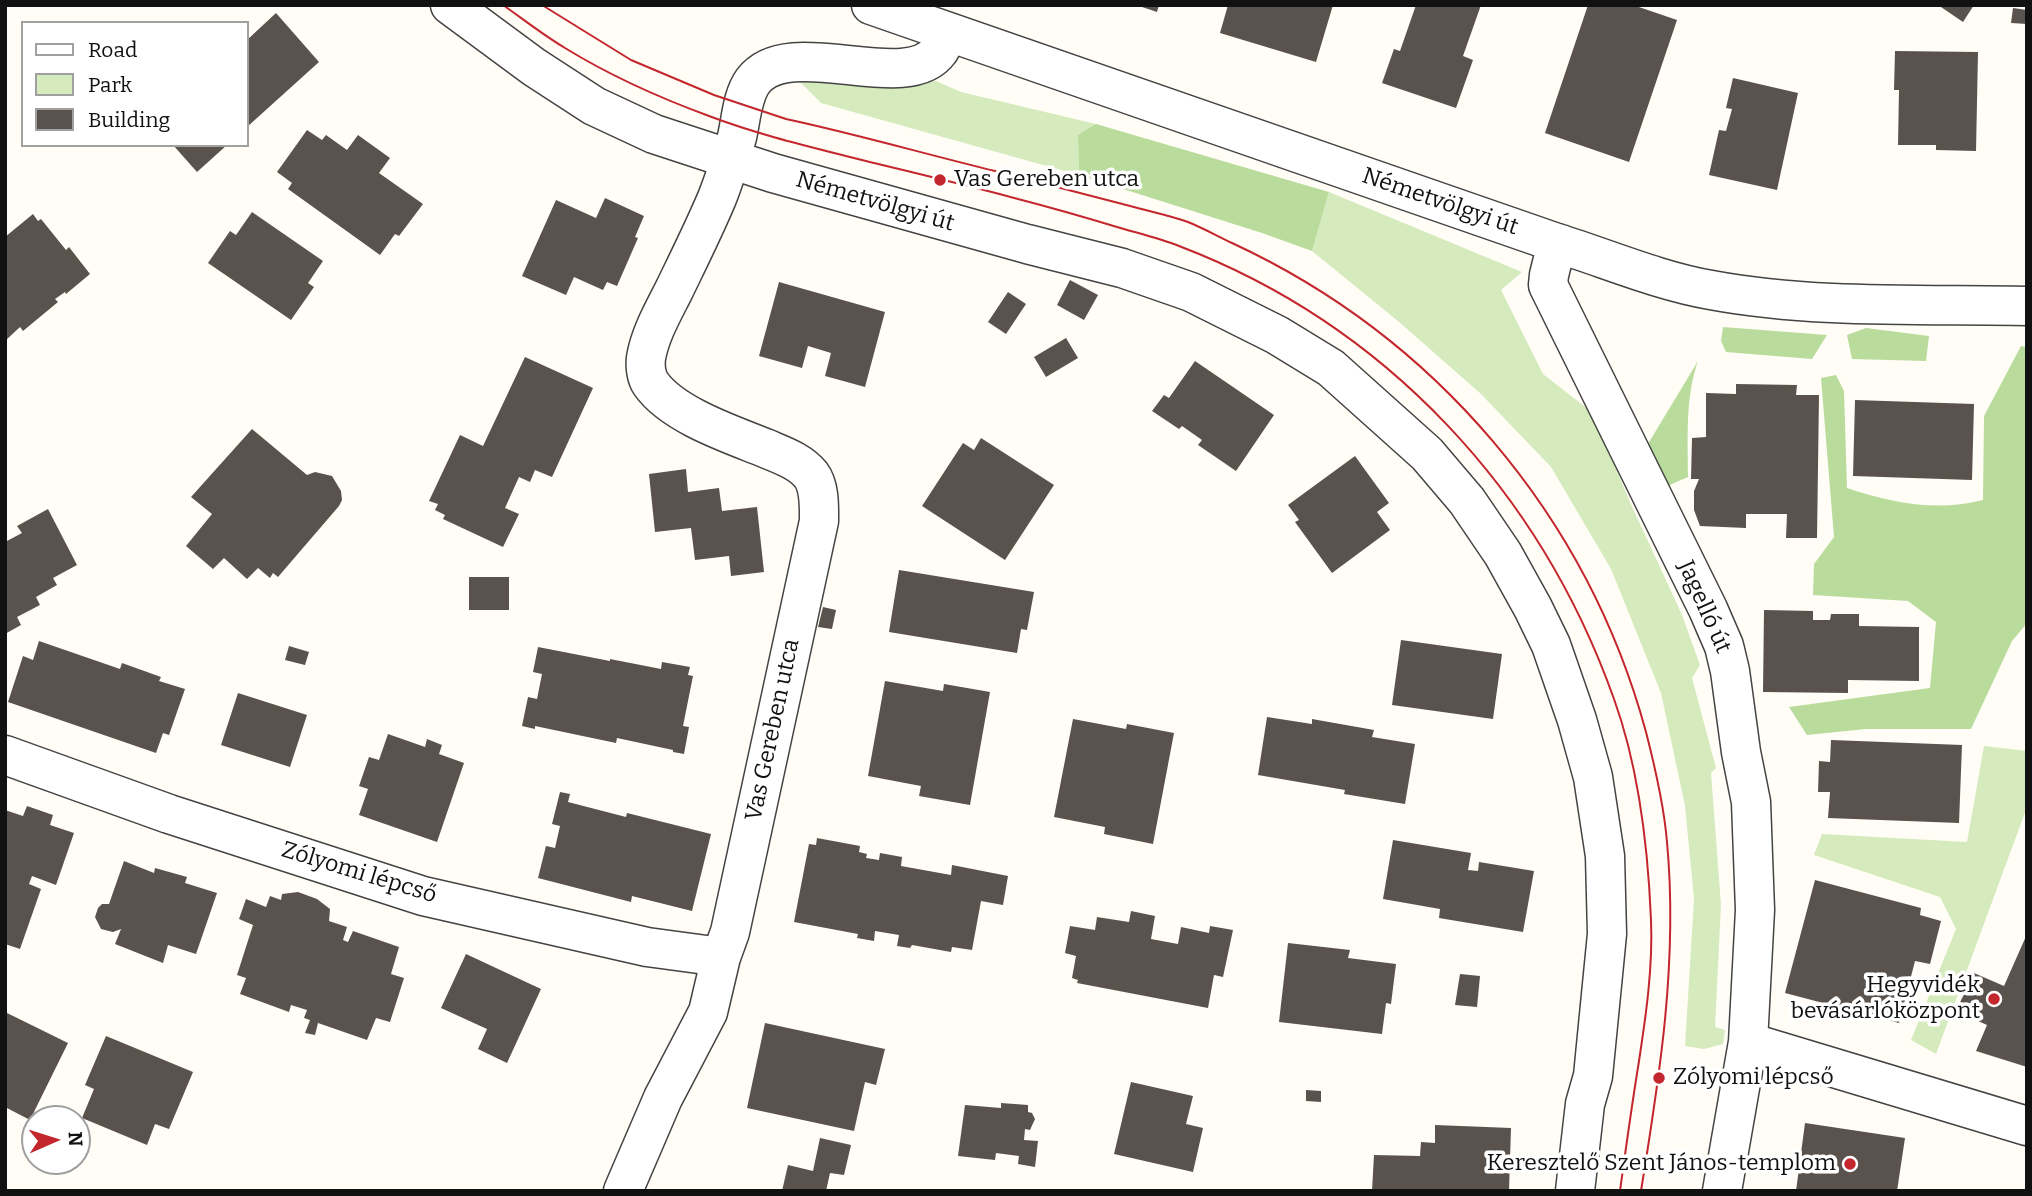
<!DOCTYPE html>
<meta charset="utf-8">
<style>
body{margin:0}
#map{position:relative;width:2032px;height:1196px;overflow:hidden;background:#fffdf5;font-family:Bitter,serif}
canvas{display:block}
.frame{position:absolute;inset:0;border:7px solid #111;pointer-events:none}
.legend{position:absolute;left:21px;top:21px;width:228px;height:126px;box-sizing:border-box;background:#fff;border:2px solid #a0a0a0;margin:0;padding:9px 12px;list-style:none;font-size:21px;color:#111}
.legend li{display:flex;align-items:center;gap:14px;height:35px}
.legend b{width:35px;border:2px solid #a0a0a0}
.north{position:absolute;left:21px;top:1105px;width:70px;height:70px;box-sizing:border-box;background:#fff;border:2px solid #a0a0a0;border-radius:50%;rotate:87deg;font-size:19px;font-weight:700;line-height:28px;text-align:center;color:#111}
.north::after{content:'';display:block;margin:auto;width:24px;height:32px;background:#c4262e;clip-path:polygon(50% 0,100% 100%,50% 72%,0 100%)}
</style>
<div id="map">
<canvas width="2032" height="1196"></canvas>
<div class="frame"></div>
<ul class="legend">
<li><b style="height:9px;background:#fff"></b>Road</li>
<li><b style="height:19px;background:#d5ebbd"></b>Park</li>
<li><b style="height:19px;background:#5a524d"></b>Building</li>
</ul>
<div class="north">N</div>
</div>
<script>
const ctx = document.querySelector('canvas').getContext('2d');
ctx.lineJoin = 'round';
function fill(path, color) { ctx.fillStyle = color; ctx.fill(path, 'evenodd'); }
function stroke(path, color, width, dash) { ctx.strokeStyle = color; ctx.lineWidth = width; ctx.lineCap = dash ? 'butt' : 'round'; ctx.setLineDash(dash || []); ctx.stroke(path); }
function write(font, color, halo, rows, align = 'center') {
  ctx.font = font + ' Bitter,serif'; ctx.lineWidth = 7; ctx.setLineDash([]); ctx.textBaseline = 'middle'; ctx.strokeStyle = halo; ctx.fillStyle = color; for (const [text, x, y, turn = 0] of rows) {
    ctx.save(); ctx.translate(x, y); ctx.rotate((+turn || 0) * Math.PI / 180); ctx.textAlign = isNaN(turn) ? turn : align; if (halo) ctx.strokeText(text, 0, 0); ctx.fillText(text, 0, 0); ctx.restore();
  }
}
const green = new Path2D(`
 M830,81H936L961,92L1096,124L1078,136L1079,175L821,103L800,82Z
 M1329,192L1522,272L1501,290L1543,374L1593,413L1629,500L1682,615L1700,665L1692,678L1716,768L1711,773L1721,905L1715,1027L1725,1030L1723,1044L1704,1049L1685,1046L1694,899L1685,806L1661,693L1611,569L1551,467L1481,394L1398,321L1312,251Z
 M1984,746L2027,751V807L1936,1054L1911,1040L1956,929L1940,897L1814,855L1822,834L1967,842Z`);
const forest = new Path2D(`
 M1096,124L1329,192L1312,251L1262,233L1079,175L1078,135Z
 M1723,327L1827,335L1812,359L1726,352L1721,341Z
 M1866,328L1929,336L1926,361L1852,359L1847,335Z
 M2021,346L2027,347V623L2012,641L1971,729H1866L1807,735L1789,707L1930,688L1936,622L1908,601L1813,595L1814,564L1834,537L1821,378L1836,375L1844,391L1847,488C1892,503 1936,512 1983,500L1984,416Z
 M1698,361C1685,398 1688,438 1688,477L1656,491L1640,457Z`);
const building = new Path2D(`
 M1136,5H1159L1157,12Z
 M1228,5H1333L1316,62L1220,33Z
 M1416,5H1481L1463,56L1473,60L1456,108L1382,83L1394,49L1400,51Z
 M1588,5H1633L1677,20L1629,162L1545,133Z
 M1938,5H1974L1963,22Z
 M2013,8L2027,10V24L2011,23Z
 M276,13L319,62L247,127V40Z
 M1895,51L1978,52L1976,151L1936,150V145H1898L1899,90H1894Z
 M1733,78L1798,93L1777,190L1709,175L1719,130L1726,131L1732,109L1726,108Z
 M307,130L322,140L326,135L347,150L358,135L390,158L379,173L423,204L399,236L395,234L380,255L288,189L292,183L277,172Z
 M173,145H227L197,172Z
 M605,198L644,216L635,237L638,238L617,286L607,282L603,290L574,277L566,295L522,276L556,200L596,218Z
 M252,212L323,261L308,283L314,287L291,320L208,263L230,231L236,235Z
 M33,214L38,221L41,219L66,250L69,247L90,274L66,294L65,292L55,299L58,302L23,331L20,327L5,341V237Z
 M1070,280L1098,295L1084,320L1057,305Z
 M779,282L885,312L865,387L825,376L831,353L808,346L802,368L759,356Z
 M1008,292L1026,304L1006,334L988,322Z
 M1066,338L1078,358L1046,377L1034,357Z
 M525,357L593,388L552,477L535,470L530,482L519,477L505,508L519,514L503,547L443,519L445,515L435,510L438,504L429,501L460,435L483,446Z
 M1195,361L1274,415L1236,471L1198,445L1202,440L1182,426L1179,429L1152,411L1164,395L1169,398Z
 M1736,384L1797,385L1796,395H1819L1817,538H1786L1787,514H1746V528L1700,526L1694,510V491L1699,479H1691L1692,438L1706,437V393L1736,394Z
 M1855,400L1974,404L1972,480L1853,476Z
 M252,429L307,475L315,472L332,476L341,491L342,500L339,506L278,577L273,573L270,578L258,568L247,579L224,558L213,569L186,546L212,514L191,497Z
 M981,438L1054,485L1005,560L922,506L963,443L974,450Z
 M1355,456L1389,503L1377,512L1390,530L1332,573L1295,522L1299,520L1288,505Z
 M686,469L688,492L719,488L722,511L757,507L764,572L731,576L729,556L695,560L691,528L655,532L649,474Z
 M48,509L77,565L53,578L57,585L36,597L40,605L17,617L21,625L5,634V542L22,533L17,526Z
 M899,570L1034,592L1027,630L1021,629L1017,653L889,632Z
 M469,577H509V610H469Z
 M823,607L836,610L832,629L818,627Z
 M1764,610L1813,611V620H1830L1831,614H1859V626L1919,627V681L1848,680V693L1763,692Z
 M1401,640L1502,654L1493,719L1392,705Z
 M39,641L120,669L122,663L161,677L159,681L185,689L169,735L163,733L156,753L8,702L23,656L33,660Z
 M289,646L309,652L305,665L285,660Z
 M538,647L610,661V659L661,669L662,662L690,667L688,675L693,676L683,726L689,727L684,754L673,752V750L617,738L616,743L535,726V729L522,726L528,697L537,699L542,674L533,672Z
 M885,681L943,691L944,684L990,692L970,805L919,796L921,786L868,776Z
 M238,693L307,715L290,767L221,745Z
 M1267,717L1312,724V719L1374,730L1372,737L1415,744L1405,804L1344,794L1345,790L1258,775Z
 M1073,719L1126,729L1127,724L1174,733L1153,844L1104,834L1105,827L1054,817Z
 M388,734L425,747L427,739L442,745L439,754L464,763L437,842L359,815L368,789L359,786L369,757L379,760Z
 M1831,740L1962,745L1959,823L1828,818L1830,792H1818L1819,761L1830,762Z
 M560,792L570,794L568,802L626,817L627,813L711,834L692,911L632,896L631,902L538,878L546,846L555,848L560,826L552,824Z
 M27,806L53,815L50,825L74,833L56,885L32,876L29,884L41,889L20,949L5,944V810L23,816Z
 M817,838L860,846L859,852L867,854L866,858L879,860L880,853L902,857L901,866L951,875L952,865L1008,876L1003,905L981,901L972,950L952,947L951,952L912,945L910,948L897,946L899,935L875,931L874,941L857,938L858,934L794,922L809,844L816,845Z
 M1393,840L1471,853L1468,870L1478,871L1479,862L1534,871L1523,932L1439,918L1440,909L1383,899Z
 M124,861L154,873L155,868L187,877L185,883L217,893L196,954L168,945L163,963L115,944L121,929L113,932L101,929L95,917L98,908L102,904H109Z
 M1815,880L1921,908L1920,915L1941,921L1930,964L1915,961L1899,1023L1785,993Z
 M298,892L317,899L330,909L329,921L347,927L343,940L348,942L353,931L399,947L391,974L404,978L390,1022L376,1018L367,1040L318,1023L315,1035L305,1033L310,1020L304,1018L307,1010L291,1005L289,1012L240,994L246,978L237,975L253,925L239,919L246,899L266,907L270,896L281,900L282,894Z
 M1131,911L1155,916L1151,939L1178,944L1181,927L1209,933L1210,926L1233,930L1223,977L1214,975L1208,1008L1077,983L1078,980L1072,978L1076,956L1065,953L1070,926L1095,930L1097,917L1129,922Z
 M2027,934V1067L1976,1051L1987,1025L1956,1011L1974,973L2004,986Z
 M1288,943L1350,950L1348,958L1396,964L1391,1004L1386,1003L1382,1034L1279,1022Z
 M466,954L541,989L507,1063L478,1049L487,1029L441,1008Z
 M1460,974L1480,976L1477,1007L1455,1005Z
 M5,1012L68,1043L30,1120L5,1107Z
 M765,1023L885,1049L876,1085L865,1082L854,1131L747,1108Z
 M106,1036L193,1072L169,1129L155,1124L147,1145L82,1118L94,1089L85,1085Z
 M1131,1082L1193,1096L1186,1124L1203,1128L1193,1172L1114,1154Z
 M1306,1090L1321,1091V1102L1306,1101Z
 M1001,1103L1028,1105V1112L1032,1113L1035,1119L1030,1130L1025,1129L1024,1140L1038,1141L1035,1167L1018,1164L1019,1156L996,1153L995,1160L958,1156L965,1105L1001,1108Z
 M1805,1123L1905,1138L1897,1191H1796Z
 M1435,1125L1511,1128L1509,1191H1372L1374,1155L1420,1156L1421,1142L1435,1143Z
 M820,1138L851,1145L844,1175L830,1173L826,1191H782L788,1165L813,1171Z`);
const minor = new Path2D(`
 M450,5L534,67L594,106L654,134L773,173L1027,244L1122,268L1191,292L1277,335L1331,368L1427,454L1467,501L1503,554L1533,608L1551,645L1577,720L1593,777L1605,856L1607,934L1593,1076L1585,1104L1575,1191
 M871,5L1557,243C1608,259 1659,281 1711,290C1813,309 1923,304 2027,306
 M1557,243L1549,275L1548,285L1708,609L1724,646L1730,671L1741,752L1751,802L1755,910L1748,1042L1722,1191
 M5,755L169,814L423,896L647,947L721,957
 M1748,1042L2027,1126
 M623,1191L663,1098L708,1012L721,957L730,932L819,521C819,507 820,487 811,475C800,461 781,455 765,448C730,434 673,415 651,384C646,377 645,366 646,358C650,334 663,312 674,290C689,259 704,229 717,198C725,178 731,158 737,137C741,120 742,96 753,81C789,33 906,96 939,51C943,46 944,38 947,32`);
const tram = new Path2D(`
 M503,5C523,19 543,35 565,48C609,75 660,98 709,116C759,135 811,147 862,160C947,181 1033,201 1117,227C1137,233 1159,238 1179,246C1386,325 1540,491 1614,699C1639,768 1648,847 1651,920C1653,967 1646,1015 1639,1061C1632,1104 1626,1147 1620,1191
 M542,5L631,60L714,95L786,119C856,134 925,154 995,171C1042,183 1088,195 1134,207C1152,212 1171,216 1188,222C1203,228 1217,236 1232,243C1435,337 1587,515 1646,732C1655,767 1664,805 1667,842C1678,960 1660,1074 1641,1191`);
const markers = [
 [940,180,7,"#c4262e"],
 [1994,999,7,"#c4262e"],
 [1659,1078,7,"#c4262e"],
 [1850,1164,7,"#c4262e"]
];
const poiNames = [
 ["Vas Gereben utca",954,180],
 ["Hegyvidék",1980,986,"right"],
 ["bevásárlóközpont",1980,1012,"right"],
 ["Zólyomi lépcső",1673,1078],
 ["Keresztelő Szent János-templom",1836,1164,"right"]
];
const streetNames = [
 ["Németvölgyi út",875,202,16],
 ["Németvölgyi út",1440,202,19],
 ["Jagelló út",1704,607,66],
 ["Vas Gereben utca",773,730,-78],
 ["Zólyomi lépcső",359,873,17]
];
fill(green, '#d5ebbd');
fill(forest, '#b9dc9c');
fill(building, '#5a524d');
stroke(minor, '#444', 41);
stroke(minor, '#fff', 38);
stroke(tram, '#c4262e', 2);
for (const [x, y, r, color] of markers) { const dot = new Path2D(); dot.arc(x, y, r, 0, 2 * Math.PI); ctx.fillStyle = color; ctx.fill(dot); stroke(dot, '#fff', 2.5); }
write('23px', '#111', '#fff', poiNames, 'left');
write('23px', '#111', '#fff', streetNames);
</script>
